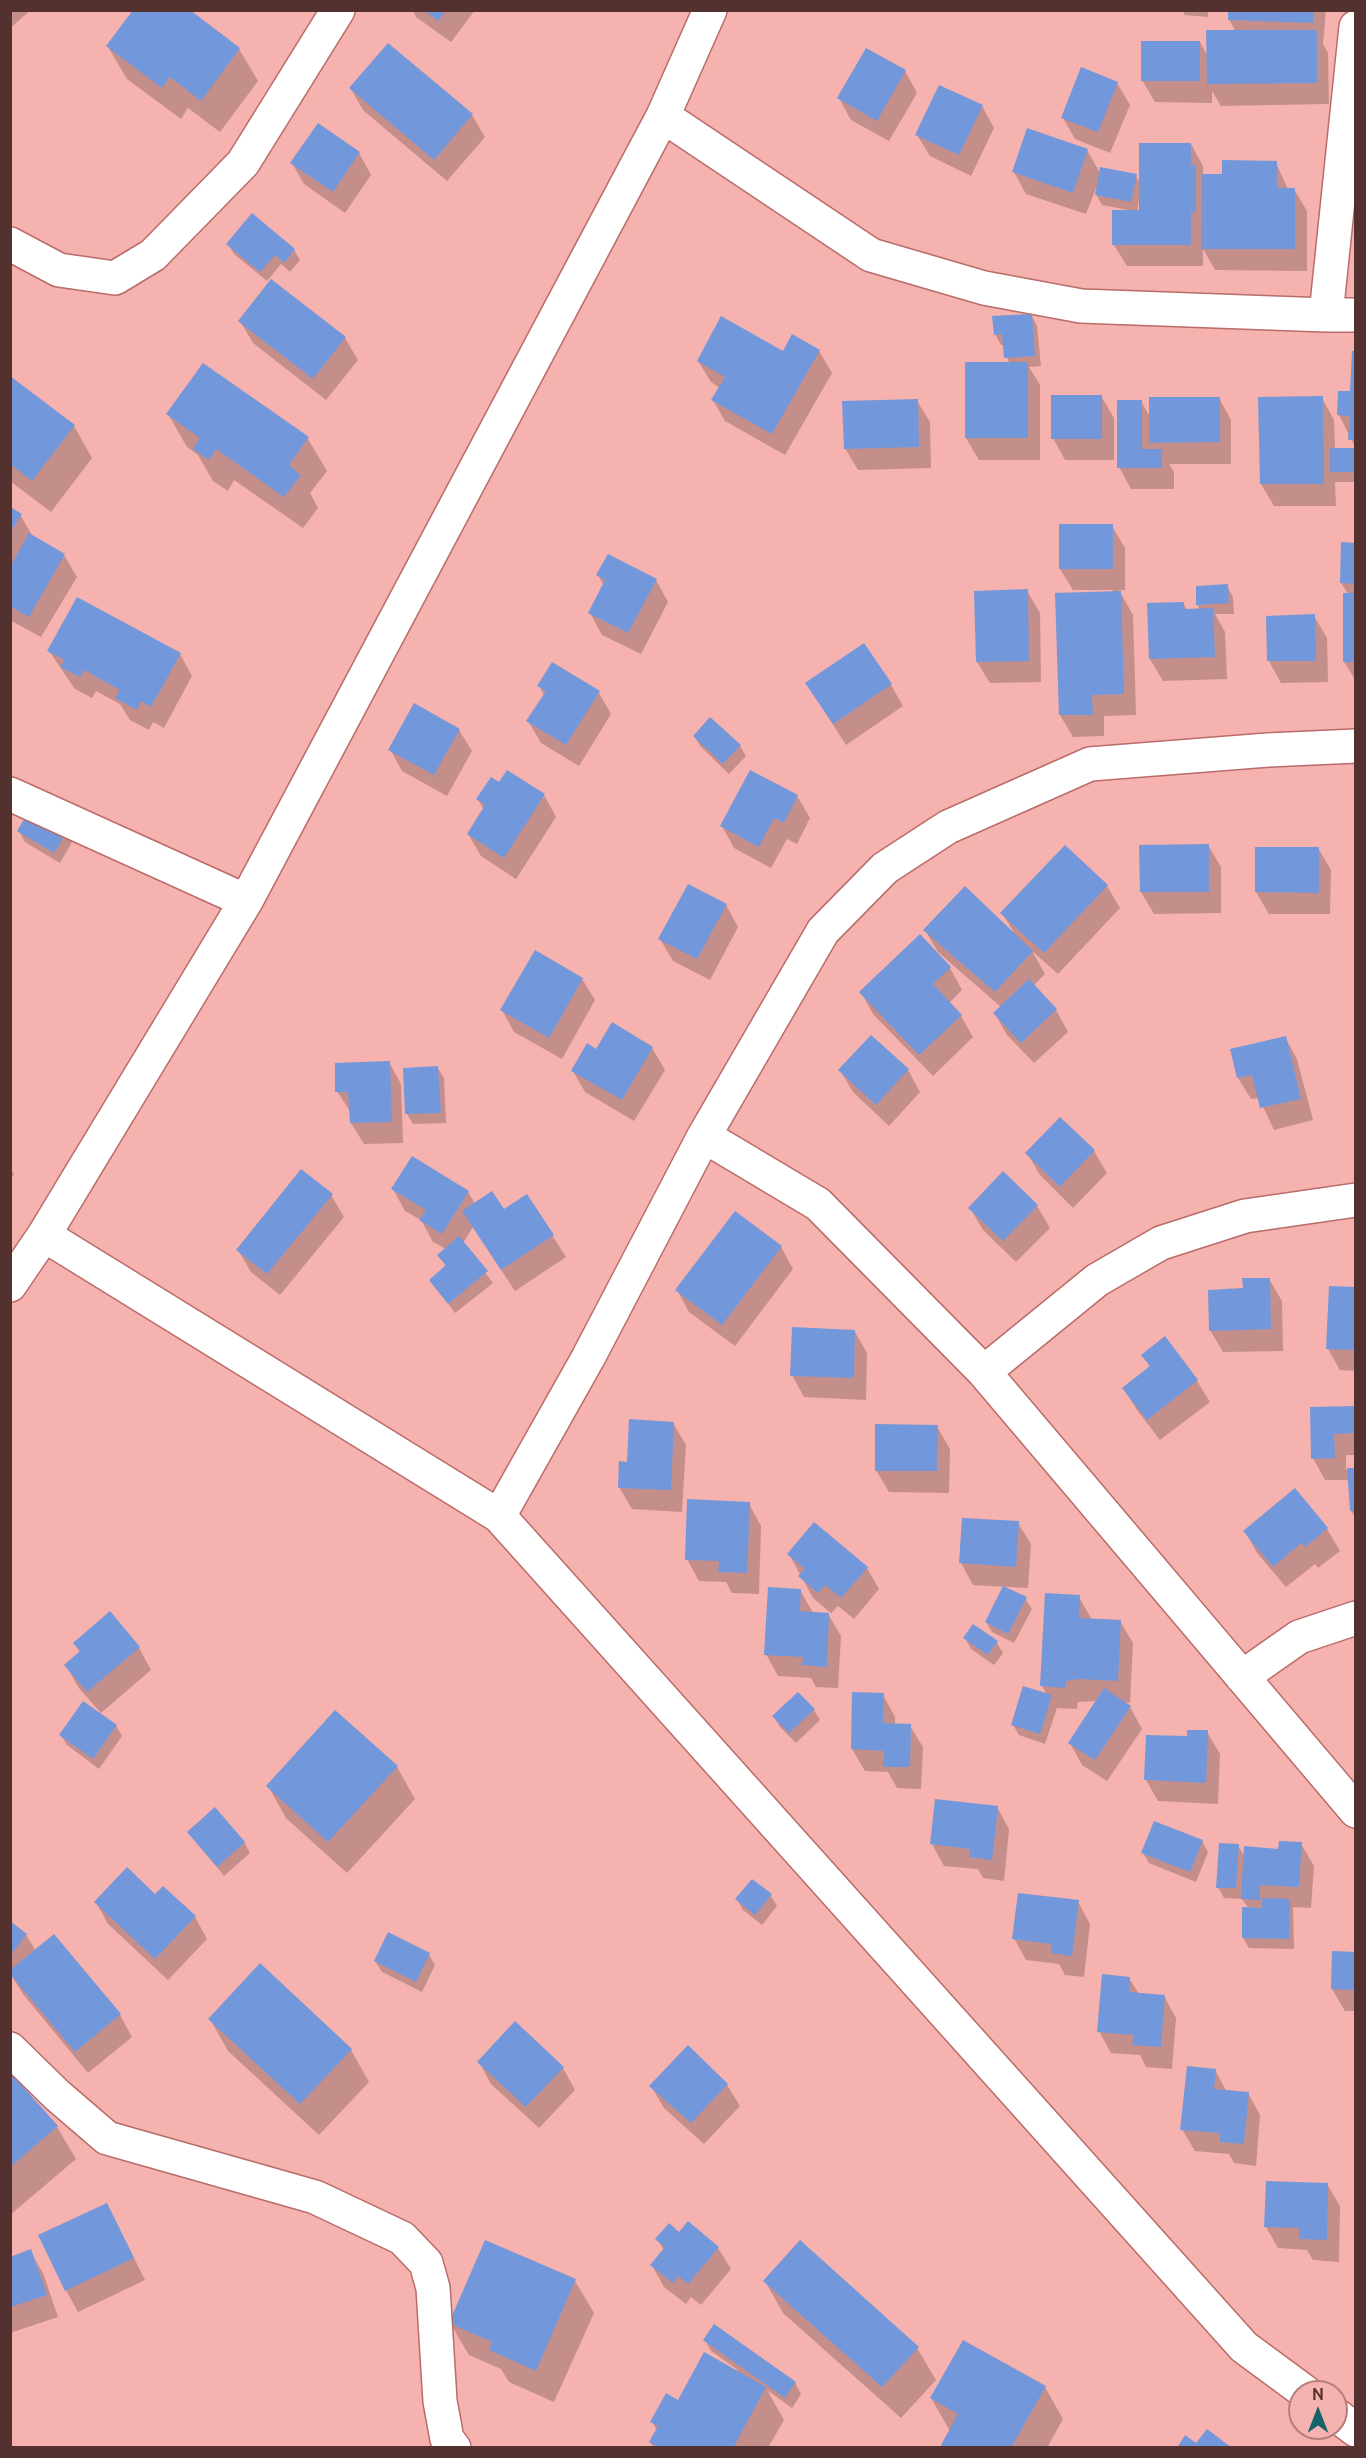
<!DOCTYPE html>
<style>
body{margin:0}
#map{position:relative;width:1366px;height:2458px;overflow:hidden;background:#f5b2ae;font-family:Ubuntu,sans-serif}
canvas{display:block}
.frame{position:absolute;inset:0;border:12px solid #52312f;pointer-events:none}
.north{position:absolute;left:1288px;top:2380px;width:60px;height:60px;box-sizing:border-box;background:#f5b2ae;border:2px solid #b47e7b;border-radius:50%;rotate:0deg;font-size:16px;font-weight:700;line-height:24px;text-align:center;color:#52312f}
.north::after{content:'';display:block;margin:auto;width:21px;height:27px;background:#136369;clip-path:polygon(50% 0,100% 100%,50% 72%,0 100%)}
</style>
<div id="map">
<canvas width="1366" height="2458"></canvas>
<div class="frame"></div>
<div class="north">N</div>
</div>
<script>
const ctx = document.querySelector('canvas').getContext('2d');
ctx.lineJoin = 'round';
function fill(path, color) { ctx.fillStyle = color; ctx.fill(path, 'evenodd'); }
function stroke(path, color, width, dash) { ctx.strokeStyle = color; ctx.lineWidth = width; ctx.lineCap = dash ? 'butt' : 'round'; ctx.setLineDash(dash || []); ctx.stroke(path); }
const shadow = new Path2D(`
 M10,10H31L10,28Z
 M413,10H475L451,42L416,17Z
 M1182,10H1208V17L1185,15Z
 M1230,10H1326L1323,44L1328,53L1329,104L1221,106L1212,91V103L1155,102L1142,80L1200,42L1208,57L1236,32L1229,19Z
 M388,45L472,115L485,137L447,181L363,110L351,89Z
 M108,47L239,49L258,81L220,132L188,108L181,119L127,79Z
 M905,71L917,93L889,141L851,120L839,98Z
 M1117,83L1130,105L1110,153L1075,139L1063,118Z
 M982,106L994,128L971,176L930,156L917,135Z
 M1191,144L1203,166V176H1224L1276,163L1288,189H1294L1307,211V271L1215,270L1203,249V266H1127L1114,245L1128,210L1102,205L1096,194L1098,183L1086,214L1026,194L1014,172L1087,150L1100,173L1136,176L1141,185ZM1139,199L1141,212H1137Z
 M359,153L371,175L345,213L304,184L292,163Z
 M228,244L294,250L300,260L290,272L281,264L267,281L234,254Z
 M272,281L345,338L358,360L326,400L253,343L240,321Z
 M1031,315L1037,326L1041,366L1029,367L1040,385V460H979L966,438L1009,363L1004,345H1001L995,334Z
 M819,351L832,373L785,455L725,421L713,400L720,388L711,382L698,361Z
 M1356,352V449L1339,415L1352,392Z
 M203,365L308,439L327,471L310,493L318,508L303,528L234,480L228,491L213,481L198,455L187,447L168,414Z
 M10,378L74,426L92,458L51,512L10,481Z
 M1101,396L1114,418V460H1065L1053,438Z
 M1219,398L1231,420V464H1169L1174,472V489H1131L1119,467L1141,401L1150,417Z
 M1322,398L1334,420L1335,449H1356V482H1335L1336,506H1274L1261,484Z
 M917,401L930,422L931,468L858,470L845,448Z
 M10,509L21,516L33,537L64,555L77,577L41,637L10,620V570L14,564L10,562Z
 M1112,526L1125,548V590H1119L1133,615L1136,715L1104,716V736L1073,737L1060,715L1113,590H1073L1060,569Z
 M1356,544V681L1344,662L1349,595L1341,583Z
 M598,575L656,580L668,602L641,654L602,635L590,613L604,586Z
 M1227,586L1233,597L1234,614H1215L1225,632L1227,679L1163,681L1150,659L1183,603L1187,610H1200L1197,604Z
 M1027,591L1040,613L1041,682L990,683L977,662Z
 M1314,616L1327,638L1328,682L1281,683L1269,661Z
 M49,651L180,654L192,676L164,728L153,722L149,730L130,720L120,704L96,691L92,698L75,689Z
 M807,684L891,685L903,706L846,745Z
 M539,686L599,693L611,714L579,766L541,743L528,721L544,695Z
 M459,730L472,751L447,796L402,771L390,749Z
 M694,736L740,746L746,756L729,774L701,747Z
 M500,784L544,795L556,817L516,879L481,856L468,834L484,810L478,799Z
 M797,796L810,818L797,844L787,839L771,868L734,848L722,826Z
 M19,831L66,832L72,842L60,863L25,842Z
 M1208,845L1221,867V913L1154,914L1141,892Z
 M1065,847L1107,886L1120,908L1058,974L1032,951L1045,974L1033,986L1056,1010L1068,1032L1034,1063L1007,1035L995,1014L1001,1007L938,952L925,930L1015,934L1002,913Z
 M1318,848L1331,870L1330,914H1269L1256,892Z
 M726,905L738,927L710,980L673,961L660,939Z
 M950,968L962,990L949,1003L961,1016L973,1037L933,1076L873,1014L861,992Z
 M582,979L595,1000L562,1059L514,1032L502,1010Z
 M1285,1037L1297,1059L1313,1120L1274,1130L1259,1098L1251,1099L1238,1078Z
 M652,1048L665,1070L634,1121L585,1092L573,1071Z
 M389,1062L401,1084L403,1143L364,1144L351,1123V1113L337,1091Z
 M437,1067L444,1078L446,1123L413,1124L407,1114Z
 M840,1070H908L920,1092L889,1126L853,1092Z
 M1060,1119L1094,1151L1107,1173L1073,1208L1040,1175L1027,1153Z
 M10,1169L14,1174L10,1181Z
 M393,1189L468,1192L475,1204L504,1211L527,1196L566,1257L515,1291L473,1227L463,1243L493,1283L455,1313L431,1280L446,1267L439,1255L446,1249L433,1242L421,1220L405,1211Z
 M331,1195L344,1217L280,1295L251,1272L238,1250Z
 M1037,1206L1050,1228L1016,1262L983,1230L970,1208Z
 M781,1247L793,1269L735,1346L689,1312L677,1290Z
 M1269,1279L1282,1301L1283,1351L1223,1352L1210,1330L1245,1290Z
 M1356,1289V1371L1340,1370L1328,1349Z
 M855,1332L867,1353L866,1400L804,1397L792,1375Z
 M1143,1355L1197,1381L1210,1402L1160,1440L1137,1410L1124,1389L1150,1367Z
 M1356,1407V1455H1346V1470L1356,1469V1519L1351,1511L1350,1480H1325L1313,1458Z
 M673,1423L686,1445L682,1512L632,1509L619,1487L628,1463Z
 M937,1427L950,1449L949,1493L889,1492L876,1470Z
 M1295,1490L1327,1529L1340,1551L1318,1568L1315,1564L1286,1587L1257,1553L1245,1531Z
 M749,1504L761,1526L759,1594L732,1593L726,1582L699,1581L687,1559Z
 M1018,1523L1031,1544L1028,1588L973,1585L961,1563Z
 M789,1554L867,1568L879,1589L854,1619L838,1606L831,1613L813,1598Z
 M800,1590L813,1613L828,1614L841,1636L838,1688L816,1687L811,1678L778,1676L766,1654Z
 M1079,1597L1092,1620L1120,1621L1133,1643L1130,1703L1123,1702L1130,1707L1142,1729L1107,1781L1082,1765L1070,1743L1098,1701L1078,1702L1077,1709L1057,1708L1045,1744L1019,1735L1013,1725L1047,1695L1042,1686Z
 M1025,1599L1032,1609L1014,1643L992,1632L986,1622Z
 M965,1638L997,1643L1003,1653L994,1665L971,1649Z
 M75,1643L139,1648L151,1670L101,1713L78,1687L66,1665L80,1653Z
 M883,1695L895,1717V1725L910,1726L923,1747L921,1789L897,1788L888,1772L865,1771L852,1749Z
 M814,1710L820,1720L796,1743L780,1727L774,1717Z
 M116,1726L122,1736L99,1769L67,1745L61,1735Z
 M1207,1732L1220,1754L1218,1804L1158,1801L1146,1780L1188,1737Z
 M397,1767L415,1799L347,1873L286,1818L268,1786Z
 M997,1807L1009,1829L1004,1881L983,1878L978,1869L944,1866L932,1844Z
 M189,1832L244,1842L250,1853L224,1876Z
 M1202,1841L1208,1852L1196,1882L1149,1863L1143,1853Z
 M1301,1844L1314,1866L1311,1908L1293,1907L1294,1949L1249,1948L1243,1938L1249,1909L1242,1899L1224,1898L1218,1887L1238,1846L1245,1857Z
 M770,1895L777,1906L762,1925L743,1910L737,1899Z
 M155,1896L195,1917L207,1939L168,1980L108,1924L96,1902Z
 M1078,1902L1090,1924L1084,1977L1065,1975L1059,1964L1026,1960L1014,1938Z
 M10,1923L26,1935L36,1951L54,1936L120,2015L132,2037L88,2073L23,1994L10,1973Z
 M1356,1953V2011H1345L1332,1989Z
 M429,1955L435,1965L422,1992L382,1972L375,1961Z
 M1129,1978L1139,1994L1164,1996L1176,2018L1172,2069L1146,2067L1140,2055L1111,2053L1099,2031Z
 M210,2019L351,2050L369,2082L319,2135L228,2051Z
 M479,2062L563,2068L575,2090L539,2128L491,2084Z
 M1215,2070L1227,2092L1248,2093L1260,2115L1256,2166L1234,2163L1229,2154L1195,2151L1182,2129Z
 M10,2074L57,2127L76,2159L10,2215Z
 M727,2085L740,2106L704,2144L664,2108L651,2086Z
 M1327,2184L1340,2206L1339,2262L1313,2260L1307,2250L1278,2248L1266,2227Z
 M107,2204L145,2280L78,2312L66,2290Z
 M679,2234L718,2248L731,2269L701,2305L691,2297L686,2304L664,2287L652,2265L664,2250L657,2239Z
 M486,2242L575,2281L594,2313L554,2402L509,2382L501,2369L469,2355L450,2323Z
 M30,2251L43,2273L58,2317L10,2333V2258Z
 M765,2281L917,2348L936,2380L901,2418L783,2313Z
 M714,2326L795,2383L801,2394L792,2408L767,2390L784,2420L768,2448H654L650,2442L657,2431L652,2421L679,2402L738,2370L711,2351L705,2340Z
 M1045,2387L1063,2419L1047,2448H944L942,2445L950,2431L931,2398Z`);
const building = new Path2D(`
 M133,10H190L240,48L201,101L170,77L162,88L106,46Z
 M424,10H446L438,21Z
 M1228,10H1314L1313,23L1228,20Z
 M1206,30H1317V83L1207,84Z
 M1141,41H1200V81H1141Z
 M388,43L473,114L434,160L349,88Z
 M866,48L906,70L877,121L837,98Z
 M1081,67L1118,82L1098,132L1061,118Z
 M939,85L983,105L959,155L915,135Z
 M318,123L360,152L333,192L290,163Z
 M1027,128L1088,149L1073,193L1012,172Z
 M1139,143H1191V165H1196V212H1191V245H1112V210H1139Z
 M1222,160L1277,161V188H1295V249H1201L1202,174H1222Z
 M1100,167L1137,174L1131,202L1095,195Z
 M252,213L295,249L284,263L275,255L260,272L226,244Z
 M271,279L346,337L313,379L238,321Z
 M1032,314L1035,356L1004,358L1002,334L994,335L992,316Z
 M721,316L783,351L792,334L820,350L772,434L711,400L725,377L697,361Z
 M1352,351H1356V440H1348L1350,416L1337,415L1338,391H1350Z
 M965,362H1028V438H965Z
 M203,363L309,437L289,465L301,475L284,497L216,449L209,460L193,449L200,438L166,414Z
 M10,376L75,425L32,481L10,464Z
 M1051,395H1102V439H1051Z
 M1323,396L1324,484H1260L1258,397Z
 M1149,397H1220V442L1149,443Z
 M918,399L919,447L844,449L842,401Z
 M1117,400H1142V449H1162V468H1117Z
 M1330,448H1356V472H1330Z
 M10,507L22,514L10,533Z
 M1059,524H1113V569H1059Z
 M29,533L65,554L29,617L10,606V567Z
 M1341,542L1356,543V584L1340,583Z
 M608,554L657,579L628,633L588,613L605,580L596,575Z
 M1228,584L1229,603L1196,605V586Z
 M1028,589L1029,661L976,662L974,591Z
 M1121,591L1124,694L1092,695L1093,715H1059L1055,593Z
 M1343,593H1356V662H1343Z
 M77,597L181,653L151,707L141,701L137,710L115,698L120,690L84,670L80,677L60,667L65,660L47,651Z
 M1184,602V609L1213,608L1215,657L1149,659L1147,603Z
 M1315,614L1316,661H1267L1266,616Z
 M864,643L892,684L833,724L805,683Z
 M552,662L600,691L566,745L526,721L546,691L537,686Z
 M414,703L460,729L434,775L388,750Z
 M710,717L741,745L723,764L693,736Z
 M507,770L545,794L504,858L467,834L485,805L476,799L491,777L499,782Z
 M750,770L798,795L784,823L774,818L759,847L720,826Z
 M31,808L67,831L54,853L17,831Z
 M1209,844V892H1140L1139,845Z
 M1065,845L1108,885L1044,953L1000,913Z
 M1255,847H1319V893L1255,892Z
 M688,884L727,904L697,959L658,939Z
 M965,886L1033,951L995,992L923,930Z
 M920,934L951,967L933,984L962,1015L919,1055L859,992Z
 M535,950L583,978L549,1038L500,1010Z
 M1029,979L1057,1009L1021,1043L993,1013Z
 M612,1022L653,1047L622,1100L571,1071L587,1043L596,1049Z
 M871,1035L909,1069L876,1105L838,1070Z
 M1286,1036L1301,1099L1260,1108L1252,1075L1237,1078L1230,1049Z
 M390,1061L392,1122L350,1123L348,1092H335V1063Z
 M438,1066L441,1113L405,1114L403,1068Z
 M1060,1117L1095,1150L1060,1187L1025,1153Z
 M412,1156L469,1191L442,1234L419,1220L426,1210L391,1189Z
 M301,1169L333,1194L267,1274L236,1250Z
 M1003,1171L1038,1205L1003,1241L968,1208Z
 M492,1191L504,1209L527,1194L554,1235L501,1270L462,1211Z
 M735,1211L782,1246L722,1325L675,1290Z
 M459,1236L488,1271L448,1304L429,1280L446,1265L437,1255Z
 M1242,1278H1270L1271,1329L1209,1331L1208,1290L1243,1288Z
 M1329,1286L1356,1287V1350L1326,1349Z
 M792,1327L855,1330L854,1378L790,1376Z
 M1165,1336L1198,1380L1147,1420L1122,1388L1150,1366L1141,1355Z
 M1356,1406V1433L1334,1434L1335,1458L1311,1459L1310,1407Z
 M629,1419L674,1422L671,1490L618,1488L619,1461L627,1462Z
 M875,1424L938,1425L937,1471H875Z
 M1347,1468H1356V1511H1350Z
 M1295,1488L1328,1528L1305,1547L1301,1543L1273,1567L1243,1531Z
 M687,1499L750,1502L747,1573L718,1572L719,1561L685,1560Z
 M962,1518L1019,1521L1016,1567L959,1563Z
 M814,1522L868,1567L841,1598L825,1585L818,1593L798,1576L805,1569L787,1554Z
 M1003,1586L1027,1597L1008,1634L985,1622Z
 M768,1587L801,1589L800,1611L829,1613L827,1667L802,1665L803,1657L764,1655Z
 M1045,1593L1080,1595L1079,1618L1121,1620L1118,1681L1079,1679L1066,1681L1065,1688L1040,1686Z
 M110,1611L140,1647L87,1692L64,1665L80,1651L73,1643Z
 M973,1624L998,1641L988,1655L963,1638Z
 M1023,1686L1052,1695L1040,1734L1011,1725Z
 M1104,1688L1131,1706L1095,1760L1068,1743Z
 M798,1692L815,1709L789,1733L772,1716Z
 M852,1692L884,1693L883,1723L911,1724L910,1767H883L884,1751L851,1749Z
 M83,1701L117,1725L93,1759L59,1735Z
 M335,1710L398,1766L328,1842L266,1786Z
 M1187,1730H1208L1206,1783L1144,1780L1146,1735L1187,1736Z
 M935,1799L998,1806L992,1860L969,1857L970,1849L930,1844Z
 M215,1807L245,1842L217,1867L187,1832Z
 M1154,1821L1203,1840L1190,1872L1141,1853Z
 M1279,1841L1302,1842L1299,1887L1260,1885V1900L1241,1899L1244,1846L1278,1849Z
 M1219,1843L1239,1844L1236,1888H1216Z
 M127,1867L155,1894L163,1886L196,1916L155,1959L94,1902Z
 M752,1879L772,1894L755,1915L735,1899Z
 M1018,1893L1079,1900L1072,1956L1051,1953V1944L1012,1939Z
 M1262,1898L1290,1899L1289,1939L1242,1938V1907L1262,1908Z
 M10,1921L27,1934L10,1956Z
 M388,1932L430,1953L416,1982L374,1961Z
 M54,1934L121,2014L75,2052L10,1974V1970Z
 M1332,1951L1356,1952V1990L1331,1989Z
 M260,1963L352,2049L300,2104L208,2019Z
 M1102,1974L1130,1977L1129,1992L1165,1995L1161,2047L1132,2045L1134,2035L1097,2032Z
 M515,2021L564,2067L526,2107L477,2062Z
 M688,2045L728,2084L691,2123L649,2086Z
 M1187,2066L1216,2069L1214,2089L1249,2092L1244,2144L1220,2142V2133L1180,2130Z
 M10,2072L58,2126L10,2167Z
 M1266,2181L1328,2183L1327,2240L1299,2239V2228L1264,2227Z
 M107,2203L134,2258L65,2291L38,2235Z
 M688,2221L719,2247L688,2284L678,2276L673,2283L650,2265L665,2247L655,2239L669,2223L679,2232Z
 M485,2240L576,2279L536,2371L489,2350L492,2342L449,2323Z
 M800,2240L919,2347L882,2387L763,2281Z
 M31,2249L47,2295L10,2307V2257Z
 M714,2324L796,2382L785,2398L703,2340Z
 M963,2340L1046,2386L1011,2448H946L941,2445L958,2414L930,2398Z
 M704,2352L766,2387L733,2448H659L649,2442L658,2426L650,2422L666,2393L678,2400Z
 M1207,2429L1232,2448H1177L1185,2435L1196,2443Z`);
const minor = new Path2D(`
 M663,116L871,255L984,288L1081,306L1326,315L1356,27
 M10,244L59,270L115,278L153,255L243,163L338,10
 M1326,315H1356
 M10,794L246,901
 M704,1136L823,931L885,868L948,827L1090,764L1268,750L1356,746
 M44,1235L499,1516L588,1358L704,1136L818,1204L984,1372L1356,1811
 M10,1285L44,1235L246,901L663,116L710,10
 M984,1372L1097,1280L1161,1243L1245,1216L1356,1200
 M499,1516L1244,2347L1305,2392
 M1242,1677L1299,1637L1356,1618
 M10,2049L57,2095L107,2138L315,2197L402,2238L426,2263L433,2288L440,2401L447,2439L454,2448
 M1336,2415L1356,2430`);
fill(shadow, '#0003');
fill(building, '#7397db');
stroke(minor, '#b96c69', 36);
stroke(minor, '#fff', 33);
</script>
